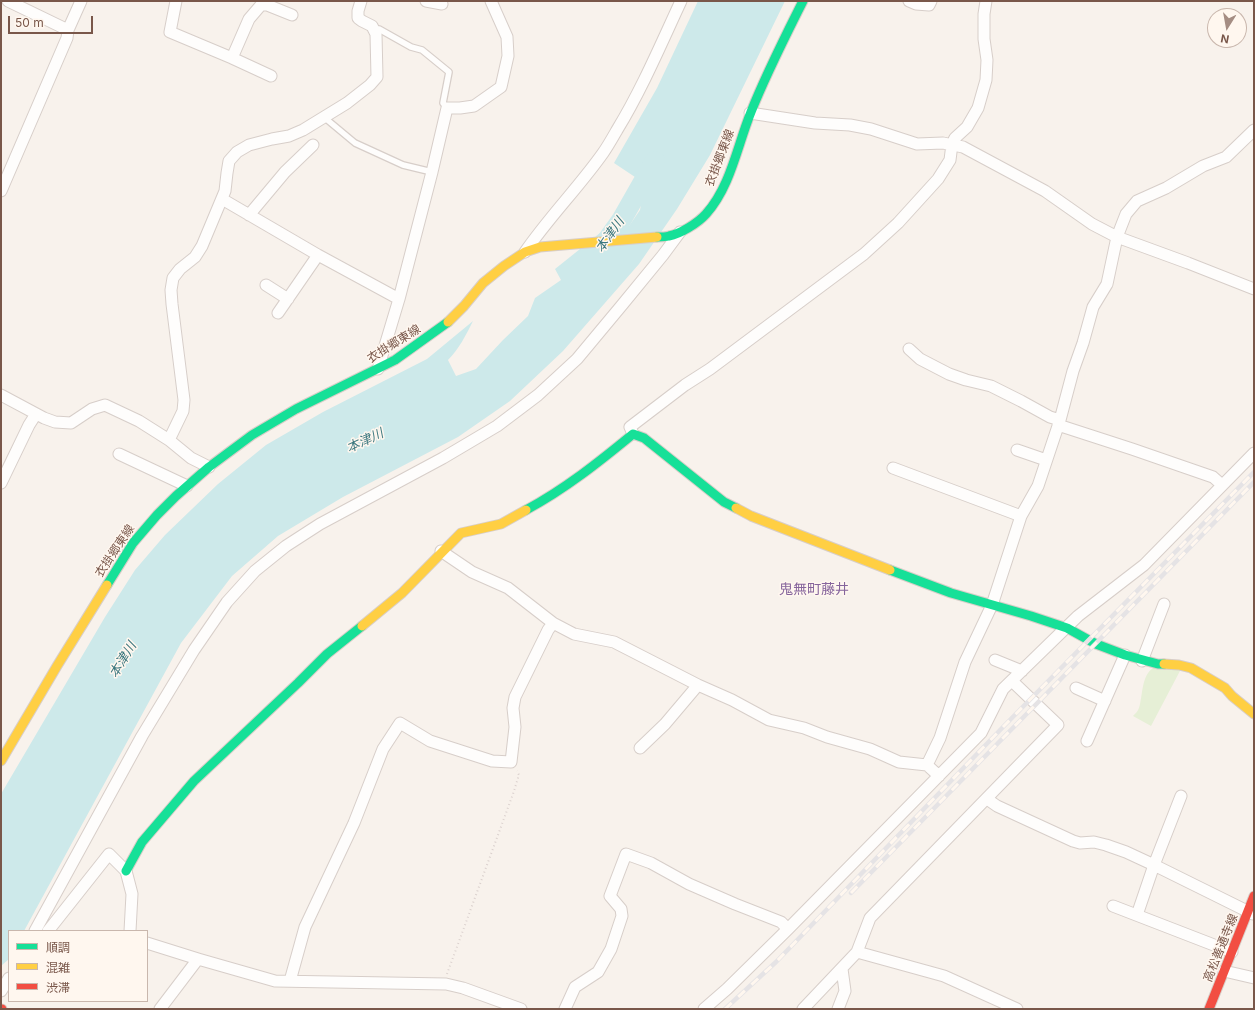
<!DOCTYPE html>
<meta charset="utf-8">
<style>
body{margin:0}
#map{position:relative;width:1255px;height:1010px;overflow:hidden;background:#f8f2ec;font-family:Inter,"Noto Sans JP",sans-serif}
canvas{display:block}
.frame{position:absolute;inset:0;border:2px solid #79574a;pointer-events:none}
.legend{position:absolute;left:8px;top:930px;width:140px;height:72px;box-sizing:border-box;background:#fff7ef;border:1px solid #c9b7ad;margin:0;padding:5px 7px;list-style:none;font-size:12px;color:#79574a}
.legend li{display:flex;align-items:center;gap:8px;height:20px}
.legend b{width:20px;border:1px solid #c9b7ad}
.north{position:absolute;left:1207px;top:8px;width:40px;height:40px;box-sizing:border-box;background:#fff7ef;border:1px solid #c9b7ad;border-radius:50%;rotate:191deg;font-size:11px;font-weight:700;line-height:16px;text-align:center;color:#79574a}
.north::after{content:'';display:block;margin:auto;width:14px;height:18px;background:#a58d83;clip-path:polygon(50% 0,100% 100%,50% 72%,0 100%)}
.scale{position:absolute;left:8px;top:16px;width:85px;height:18px;box-sizing:border-box;border:2px solid #79574a;border-top:0;padding-left:5px;font-size:12px;line-height:14px;white-space:nowrap;color:#79574a;-webkit-text-stroke:3px #fff7ef;paint-order:stroke}
</style>
<div id="map">
<canvas width="1255" height="1010"></canvas>
<div class="frame"></div>
<ul class="legend">
<li><b style="height:5px;background:#16e098"></b>順調</li>
<li><b style="height:5px;background:#ffcf43"></b>混雑</li>
<li><b style="height:5px;background:#f24e42"></b>渋滞</li>
</ul>
<div class="north">N</div>
<div class="scale">50 m</div>
</div>
<script>
const ctx = document.querySelector('canvas').getContext('2d');
ctx.lineJoin = 'round';
function fill(path, color) { ctx.fillStyle = color; ctx.fill(path, 'evenodd'); }
function stroke(path, color, width, dash) { ctx.strokeStyle = color; ctx.lineWidth = width; ctx.lineCap = dash ? 'butt' : 'round'; ctx.setLineDash(dash || []); ctx.stroke(path); }
function write(font, color, halo, rows, align = 'center') {
  ctx.font = font + ' Inter,"Noto Sans JP",sans-serif'; ctx.lineWidth = 3; ctx.setLineDash([]); ctx.textBaseline = 'middle'; ctx.strokeStyle = halo; ctx.fillStyle = color; for (const [text, x, y, turn = 0] of rows) {
    ctx.save(); ctx.translate(x, y); ctx.rotate((+turn || 0) * Math.PI / 180); ctx.textAlign = isNaN(turn) ? turn : align; if (halo) ctx.strokeText(text, 0, 0); ctx.fillText(text, 0, 0); ctx.restore();
  }
}
const green = new Path2D(`
 M1153,668L1181,669L1151,726L1133,716C1135,714 1138,711 1139,708C1143,696 1141,676 1153,668Z`);
const water = new Path2D(`
 M698,1H785L710,155L677,209L639,264L563,351L510,401L458,437L343,497L278,536L232,576L181,643L24,931H9V959L1,966V794L105,617L135,570L165,535L218,484L266,445L323,412L427,359L473,321C466,335 459,349 448,360L456,376L476,369L503,340L528,316L535,298L561,280L555,269L610,225L629,226L640,210L644,188L635,177L614,163L657,88Z`);
const river = new Path2D(`
 M602,247L622,219L655,161`);
const path = new Path2D(`
 M447,974L513,794L519,775L517,771`);
const lane = new Path2D(`
 M374,30L379,29L411,47L422,50L449,72L443,103L447,108
 M325,118L355,143L403,165L432,172`);
const street = new Path2D(`
 M8,1L68,30
 M176,1L170,32L232,58L271,76
 M426,1L442,4
 M909,1L916,4L929,5L931,1
 M232,58L249,19L261,5H267L292,15
 M750,113L815,123L850,125L871,129L917,144L943,143L963,147L1045,191L1092,224L1117,237L1188,263L1254,289
 M1,191L67,38L68,30L81,1
 M222,199L318,255L399,299
 M249,215L285,172L313,145
 M525,252C549,217 579,187 603,153C608,146 613,137 617,130C642,89 661,44 681,1
 M266,285L288,299
 M278,313L318,255
 M909,349L920,359L949,374L966,380L991,386L1021,401L1050,417L1060,420
 M378,369L399,299L432,172L447,108H460L474,106L501,87L508,56L507,37L491,1
 M1,395L44,418L55,422L71,423L92,409L105,405L139,421L169,440L191,458L209,467
 M1058,425L1132,449L1213,477L1222,485
 M633,434L630,427L685,385L710,369L864,254L898,223L938,179L950,160L952,144L955,138L967,127L978,108L986,80L987,60L984,39V14L986,1
 M169,440L183,411L184,400L172,304L171,290L173,278L180,269L195,257L202,246L225,191L227,173L229,161L237,152L249,145L272,139L289,136L303,130L347,103L370,85L377,77L376,34L372,26L362,21L358,18V11L361,1
 M1017,450L1046,460
 M119,454L187,486
 M893,468L1021,516
 M1,483L29,425L36,414
 M441,551L472,572L508,588L553,623L574,634L614,642L698,685L732,700L769,720L804,728L827,737L870,749L899,762L927,765L939,776
 M995,660L1022,671
 M1142,661L1164,604
 M1076,688L1105,701
 M1087,741L1125,655
 M640,748L665,724L698,685
 M927,765L940,738L965,662L992,605L1021,516L1038,486L1060,420L1073,371L1083,343L1093,307L1107,284L1117,237L1126,214L1137,201L1166,188L1203,166L1226,157L1254,130
 M987,799L997,806L1073,841L1080,843L1094,842L1106,845L1126,852L1154,865L1253,914
 M1113,906L1232,952
 M1137,915L1154,865L1181,796
 M35,931L142,736L194,650L227,602L255,571L286,546L320,524L443,458L497,426L538,395L577,359L622,305L663,255L680,232
 M48,931L109,854L126,871L132,894L130,931
 M147,943L198,959L275,981L446,984L463,988L521,1009
 M857,952L944,976L1017,1009
 M1224,971L1254,978
 M290,981L305,927L354,823L383,749L400,723L430,741L492,761L511,762L515,727L513,708L515,697L548,630L553,623
 M1,991L9,978
 M160,1009L198,959
 M565,1009L575,987L598,972L611,949L622,916L621,909L610,896L626,854L651,863L689,884L735,904L781,922L788,929
 M704,1009L727,989L788,929L981,733L1003,689L1078,616L1144,565L1254,453
 M803,1009L857,952L870,918L1058,725L1012,681
 M838,1009L845,991L842,969`);
const fast = new Path2D(`
 M657,237C661,237 665,237 669,236C680,234 698,223 706,214C731,186 737,146 751,112C766,74 785,37 803,1
 M526,510C565,489 599,462 633,434L644,438L724,502L736,508
 M890,570L951,593L1031,616L1067,628L1096,644L1125,655L1158,664H1164
 M107,585L133,543L157,515L176,496L209,467L252,435L296,409L395,360L448,322
 M126,871L142,842L194,781L298,683L327,654L362,626`);
const slow = new Path2D(`
 M448,322L464,306L483,283L504,266L525,252L540,247L657,237
 M736,508L751,516L890,570
 M362,626L402,593L461,533L501,524L526,510
 M1164,664L1179,665L1191,668L1225,688L1232,696L1254,714
 M1,761L57,666L107,585`);
const jam = new Path2D(`
 M1,1009H2
 M1209,1009L1254,896`);
const rail = new Path2D(`
 M851,893L1254,482
 M725,1009L776,962L1004,726L1254,472`);
const streetNames = [
 ["衣掛郷東線",720,158,-69],
 ["衣掛郷東線",394,344,-32],
 ["衣掛郷東線",115,551,-56],
 ["高松善通寺線",1221,948,-68]
];
const waterNames = [
 ["本津川",610,235,-55],
 ["本津川",365,441,-25],
 ["本津川",123,660,-59]
];
const quarterNames = [
 ["鬼無町藤井",814,590]
];
fill(green, '#e6efd6');
fill(water, '#cde9ea');
stroke(river, '#cde9ea', 20);
stroke(lane, '#d7cec9', 8);
stroke(street, '#d7cec9', 13);
stroke(fast, '#d8cec8', 11);
stroke(slow, '#d8cec8', 11);
stroke(jam, '#d8cec8', 11);
stroke(path, '#dbd1ce', 2, [1, 3]);
stroke(lane, '#fefdfc', 5.5);
stroke(street, '#fefdfc', 11);
stroke(fast, '#16e098', 9);
stroke(slow, '#ffcf43', 9);
stroke(jam, '#f24e42', 9);
stroke(rail, '#e5e3e5', 4.5);
stroke(rail, '#fff7ef', 3, [9]);
write('12px', '#79574a', '#fff7ef', streetNames);
write('italic 13px', '#3c787f', '#fff7ef', waterNames);
write('14px', '#86659c', '#fff7ef', quarterNames);
</script>
